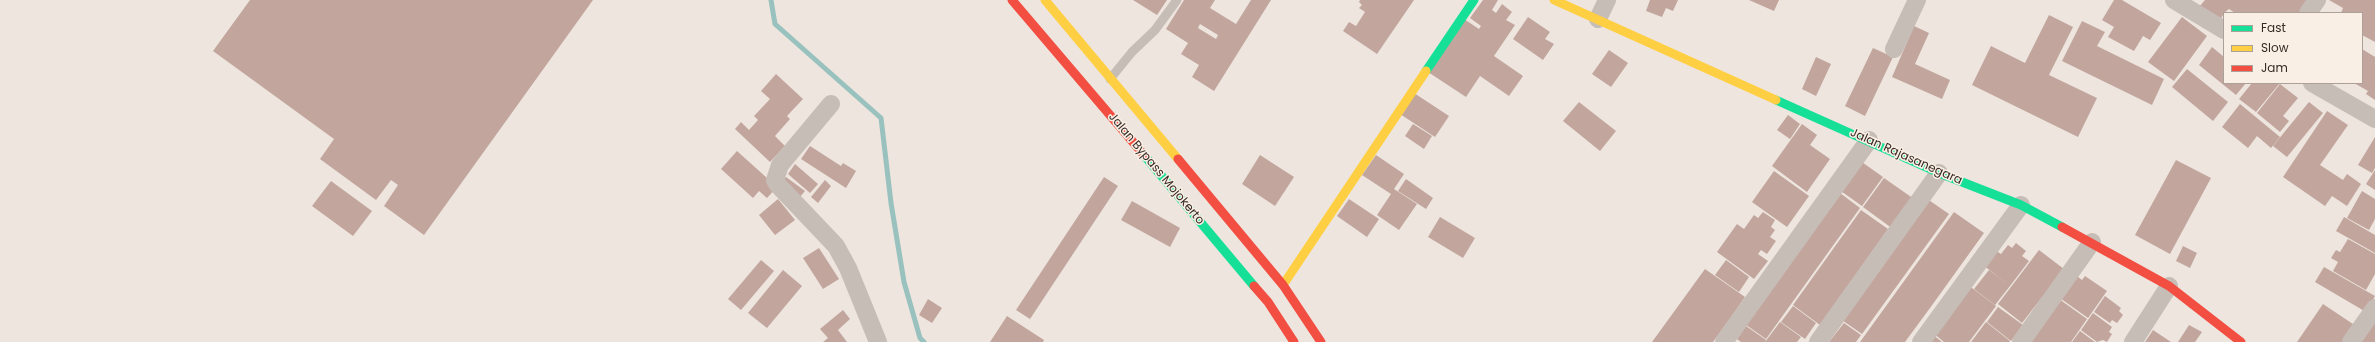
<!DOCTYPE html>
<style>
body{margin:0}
#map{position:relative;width:2375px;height:342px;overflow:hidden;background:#ede5de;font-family:Poppins,sans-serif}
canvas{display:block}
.legend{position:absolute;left:2223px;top:12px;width:140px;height:72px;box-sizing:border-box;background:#faefe4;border:1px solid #aca098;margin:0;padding:5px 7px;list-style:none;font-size:12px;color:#362a26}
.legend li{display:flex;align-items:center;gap:8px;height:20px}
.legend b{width:20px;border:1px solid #aca098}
</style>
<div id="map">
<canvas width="2375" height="342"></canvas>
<ul class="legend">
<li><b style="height:5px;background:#16e098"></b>Fast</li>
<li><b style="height:5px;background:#ffcf43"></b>Slow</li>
<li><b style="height:5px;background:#f24e42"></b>Jam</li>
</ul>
</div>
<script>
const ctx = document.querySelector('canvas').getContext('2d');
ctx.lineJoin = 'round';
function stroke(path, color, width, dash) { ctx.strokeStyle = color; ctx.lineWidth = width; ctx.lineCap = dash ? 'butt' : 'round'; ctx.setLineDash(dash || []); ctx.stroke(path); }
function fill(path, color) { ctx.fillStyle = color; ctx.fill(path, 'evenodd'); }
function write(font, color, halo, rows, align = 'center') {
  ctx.font = font + ' Poppins,sans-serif'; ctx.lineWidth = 3; ctx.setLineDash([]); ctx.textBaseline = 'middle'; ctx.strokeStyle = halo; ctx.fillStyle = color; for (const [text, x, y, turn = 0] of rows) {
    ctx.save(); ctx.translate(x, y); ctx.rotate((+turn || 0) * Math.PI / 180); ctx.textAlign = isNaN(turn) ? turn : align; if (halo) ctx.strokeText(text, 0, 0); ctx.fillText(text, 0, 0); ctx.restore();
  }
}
const stream = new Path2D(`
 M771,0L775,24L881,118L891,203L904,282L920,338L924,342`);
const building = new Path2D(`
 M250,0H593L424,235L384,206L398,185L391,180L376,200L320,159L334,139L213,51Z
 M1133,0H1167L1157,15Z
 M1184,0H1215L1210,8L1236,24L1251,0H1271L1214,91L1192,77L1199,65L1181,54L1188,43L1166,29ZM1200,24L1218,35L1216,39L1198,28Z
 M1360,0H1414L1377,54L1343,31L1349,22L1356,26L1365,12L1359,8L1362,5L1359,2Z
 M1483,0H1498L1492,10L1496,13L1502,4L1512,12L1506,20L1515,25L1494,56L1523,76L1509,96L1480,76L1466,97L1428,72L1464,19L1479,29L1481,26L1470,18Z
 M1650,0H1678L1673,11L1666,8L1662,17L1646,11Z
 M1749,0H1779L1774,11Z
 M2114,0H2122L2161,23L2150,40L2143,36L2134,51L2108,37L2114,27L2102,20Z
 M2205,0H2313L2303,13H2235L2229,9L2224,13L2218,24L2198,8Z
 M2329,0H2375V42L2362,35V13H2341L2343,8Z
 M2049,15L2073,27L2049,75L2097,98L2078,137L1972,85L1991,46L2025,63Z
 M1528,17L1550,32L1545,39L1554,44L1543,60L1513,39Z
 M2182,17L2207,36L2174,81L2148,62Z
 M2082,21L2105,32L2097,46L2164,79L2152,105L2062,61Z
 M1914,26L1929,33L1915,64L1950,80L1942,99L1892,77Z
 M2212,47L2224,57V83H2246L2236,95L2199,65Z
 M1873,48L1893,57L1865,116L1845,106Z
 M2362,49L2375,57V100L2366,94L2368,91L2354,83H2362Z
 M1609,50L1628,63L1611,87L1592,74Z
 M1816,57L1831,64L1816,96L1802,89Z
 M2187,69L2228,102L2213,121L2172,87Z
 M776,74L803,99L787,116L790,119L775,136L785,146L770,162L735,129L741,122L749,130L758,120L754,116L770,99L761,91Z
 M2252,83H2280L2256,112L2239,99Z
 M2280,84L2298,98L2283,116L2289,121L2280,132L2257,113Z
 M1414,93L1449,116L1435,137L1400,114Z
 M1579,102L1616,131L1600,151L1563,121Z
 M2309,102L2323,113L2287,157L2273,146Z
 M2240,104L2280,137L2271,148L2257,136L2248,148L2222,127Z
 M2327,111L2348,125L2320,165L2343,180L2347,174L2361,184L2347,206L2332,196L2325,206L2283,177Z
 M1788,115L1800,124L1790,139L1777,130Z
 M1413,124L1432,136L1424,149L1405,136Z
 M1802,124L1817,135L1810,145L1830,159L1807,192L1772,166Z
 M2375,137V168L2372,173L2358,165Z
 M810,146L841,166L843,163L856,171L846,188L801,159Z
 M737,151L777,187L767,198L759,191L753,198L721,169Z
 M1260,155L1294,177L1275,206L1242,184Z
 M1376,155L1404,174L1394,189L1417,204L1399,230L1377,215L1391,194L1362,175Z
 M1859,160L1883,177L1862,206L1838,189Z
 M2176,160L2211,178L2170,254L2135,235Z
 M795,164L818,184L810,193L788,174Z
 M2375,170V190L2366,184Z
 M1774,171L1809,196L1787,227L1752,202Z
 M786,177L805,191L799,198L781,183Z
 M1104,177L1118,186L1030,319L1016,310Z
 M1884,178L1914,199L1893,229L1863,207Z
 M1406,179L1433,198L1426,209L1398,191Z
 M825,180L831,186L818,203L811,197Z
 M331,181L372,211L353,236L312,206Z
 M1836,190L1860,208L1766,339L1742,322Z
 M2362,191L2375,199V219L2369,230L2347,218Z
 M1926,198L1949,214L1862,334L1839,318Z
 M778,199L795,220L775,235L759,215Z
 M1349,199L1379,219L1367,237L1337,216Z
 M1132,201L1180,228L1170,247L1121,220Z
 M1861,210L1888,229L1820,325L1793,305Z
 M1763,212L1775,220L1771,227L1775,230L1770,237L1776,241L1767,254L1761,250L1758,254L1768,261L1754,279L1717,252L1737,224L1744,229L1754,215L1758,218Z
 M1954,212L1984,233L1930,308L1905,342H1860Z
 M1440,217L1475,238L1463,258L1428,237Z
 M2344,217L2375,235V253L2336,231Z
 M2348,239L2375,254V274L2366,290L2333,271L2338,262L2331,258L2336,250L2340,252Z
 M2016,243L2026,251L2022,256L2029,261L2010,286L1983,265L1995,250L2001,254L2008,245L2012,248Z
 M2183,246L2197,253L2190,268L2176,261Z
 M819,248L839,279L823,289L803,258Z
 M2039,250L2064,269L2022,323L1998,304Z
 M761,260L774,271L741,310L728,299Z
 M1726,260L1749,277L1739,292L1715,275Z
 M2324,267L2375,296L2366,312L2315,282Z
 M1705,269L1745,297L1734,313L1713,342H1652Z
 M783,270L802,286L767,328L748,313Z
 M1989,270L2010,286L1995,305L1974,289Z
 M2074,274L2082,280L2085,276L2107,291L2088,318L2057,296Z
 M1968,285L1996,306L1969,342H1944L1932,332Z
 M2105,296L2121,308L2119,311L2123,315L2117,323L2112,320L2110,323L2094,312Z
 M928,299L942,308L932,323L919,315Z
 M2059,299L2087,319L2071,342H2028Z
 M2323,304L2359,328L2349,342H2297Z
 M1793,306L1816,323L1805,339L1781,322Z
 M1998,307L2023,325L2011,341L1987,322Z
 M843,310L850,319L838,330L847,342H823L828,338L820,329Z
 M2375,311V342H2358Z
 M2093,313L2112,327L2109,332L2112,334L2107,342L2103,340L2097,342L2081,330Z
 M1007,316L1044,340L1043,342H990Z
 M1780,322L1801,337L1797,342H1765Z
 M1986,322L2010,341L2009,342H1971Z
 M1844,323L1861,335L1856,342H1829Z
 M2189,325L2202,332L2195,342H2178Z
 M1746,326L1766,340L1765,342H1741L1737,339Z
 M2153,330L2171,342H2145Z
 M2080,331L2095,342H2072Z
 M1932,334L1942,342H1927Z`);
const lane = new Path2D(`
 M1110,79L1132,52L1155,30L1177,0`);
const street = new Path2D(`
 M2174,0L2224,30
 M2308,13L2317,0
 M1598,19L1607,0
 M1894,49L1917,0
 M2312,83L2375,119
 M831,104L780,165L775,180L778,185L836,246L848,268L878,342
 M1724,342L1869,140
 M1818,342L1939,173
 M1921,342L2021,205
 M2021,342L2092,242
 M2133,342L2169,286
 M2351,342L2375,308`);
const fast = new Path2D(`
 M1426,71L1474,0
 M1776,100L1939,173L2021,205L2062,227
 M1144,155L1254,286`);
const slow = new Path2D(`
 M1045,0L1178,159
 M1554,0L1776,100
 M1283,285L1426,71`);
const jam = new Path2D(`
 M1012,0L1144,155
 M1178,159L1283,285L1321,342
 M2062,227L2169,286L2241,342
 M1254,286L1268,302L1294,342`);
const streetNames = [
 ["Jalan Rajasanegara",1906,157,24],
 ["Jalan Bypass Mojokerto",1156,169,50]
];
stroke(stream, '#99c1be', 5);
fill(building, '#c2a69e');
stroke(lane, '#c6bdb7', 9);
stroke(street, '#c6bdb7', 18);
stroke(fast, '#16e098', 9);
stroke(slow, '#ffcf43', 9);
stroke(jam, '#f24e42', 9);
write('12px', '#362a26', '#faefe4', streetNames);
</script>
